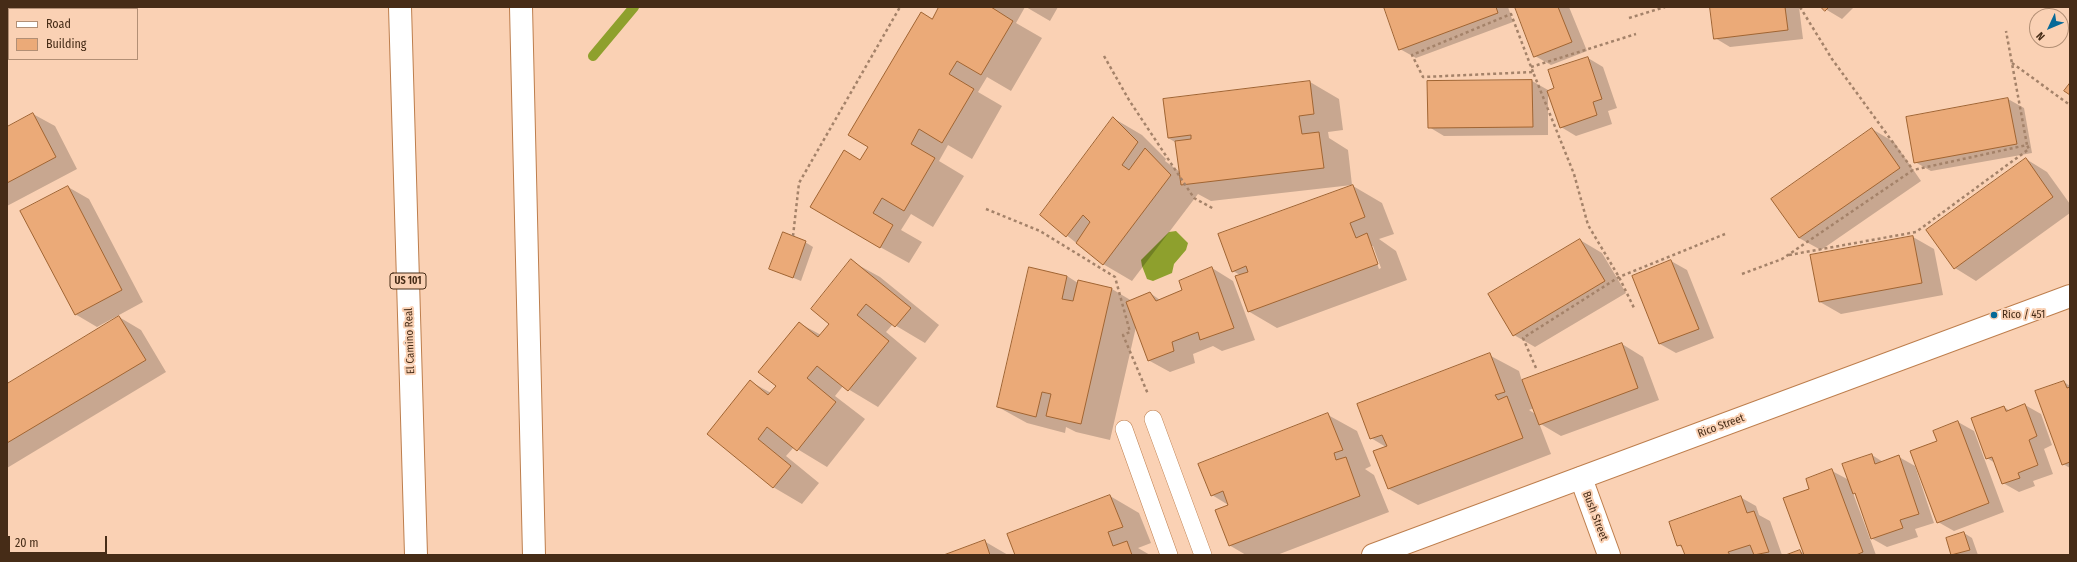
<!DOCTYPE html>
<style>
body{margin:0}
#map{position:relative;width:2077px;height:562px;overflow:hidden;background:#fad1b4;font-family:"Fira Sans Condensed",sans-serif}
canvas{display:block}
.frame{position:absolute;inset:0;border:8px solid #462c17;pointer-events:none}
.legend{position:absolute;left:8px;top:8px;width:130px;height:52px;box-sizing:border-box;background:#fad1b4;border:1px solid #b28f75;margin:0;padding:5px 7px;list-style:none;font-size:12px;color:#462c17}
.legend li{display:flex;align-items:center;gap:8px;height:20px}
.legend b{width:20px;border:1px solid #b28f75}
.north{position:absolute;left:2029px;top:8px;width:40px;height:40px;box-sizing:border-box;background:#fad1b4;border:1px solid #b28f75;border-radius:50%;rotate:226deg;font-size:11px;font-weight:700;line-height:16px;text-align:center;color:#462c17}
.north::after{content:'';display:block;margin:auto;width:14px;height:18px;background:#076a98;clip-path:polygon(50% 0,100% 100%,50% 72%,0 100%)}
.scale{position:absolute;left:8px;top:536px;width:99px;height:18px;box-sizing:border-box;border:2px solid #462c17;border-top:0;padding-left:5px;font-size:12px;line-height:14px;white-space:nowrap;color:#462c17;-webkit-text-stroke:3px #fad1b4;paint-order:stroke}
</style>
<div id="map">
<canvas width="2077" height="562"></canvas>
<div class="frame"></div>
<ul class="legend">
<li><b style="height:5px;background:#fff"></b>Road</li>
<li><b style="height:11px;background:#ebaa78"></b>Building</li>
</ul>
<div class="north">N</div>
<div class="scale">20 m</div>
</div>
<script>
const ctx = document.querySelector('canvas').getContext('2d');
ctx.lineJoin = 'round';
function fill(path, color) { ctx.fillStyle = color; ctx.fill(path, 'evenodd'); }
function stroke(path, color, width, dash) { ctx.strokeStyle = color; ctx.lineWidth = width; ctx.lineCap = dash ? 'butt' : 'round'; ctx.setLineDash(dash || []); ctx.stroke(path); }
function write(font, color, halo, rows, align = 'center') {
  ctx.font = font + ' "Fira Sans Condensed",sans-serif'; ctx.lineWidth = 4; ctx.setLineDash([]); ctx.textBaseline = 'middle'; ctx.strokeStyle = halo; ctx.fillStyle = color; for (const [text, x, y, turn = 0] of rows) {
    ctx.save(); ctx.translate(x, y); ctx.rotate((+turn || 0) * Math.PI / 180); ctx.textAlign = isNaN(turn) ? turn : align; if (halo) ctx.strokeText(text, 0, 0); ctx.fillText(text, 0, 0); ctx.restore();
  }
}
const water = new Path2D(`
 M1176,231L1188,243L1186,250L1174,264L1172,273L1153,281L1147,279L1142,266L1141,260L1169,232Z`);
const shadow = new Path2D(`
 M7,7H25L29,9H9V38L7,37Z
 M940,7H1025L1016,23L1042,38L1011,91L987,77L978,92L1002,106L972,159L948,145L939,161L964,176L933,227L911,214L901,230L922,242L909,263L880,247L861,161Z
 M1026,7H1058L1050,21Z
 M1385,7H1508L1513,22L1416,58L1400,49Z
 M1516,7H1569L1587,51L1551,65L1535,56Z
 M1711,7H1799L1803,39L1730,47L1715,38Z
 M1822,7H1854L1842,19Z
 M1588,58L1603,67L1617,108L1608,111L1612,124L1576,136L1561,127L1555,89Z
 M1532,81L1548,90V135L1444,136L1429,127Z
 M1310,82L1339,99L1343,130L1328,132L1329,138L1348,150L1352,185L1211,201L1198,194L1132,281L1103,264L1041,215L1113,118L1142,135L1166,159L1165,161L1180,172L1175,142L1168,138Z
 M2008,99L2024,108L2032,153L1931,171L1915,162Z
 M33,114L55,126L77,169L7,206V128Z
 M1872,129L1894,142L1921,181L1821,250L1799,238Z
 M2026,159L2047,172L2070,204V213L1976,281L1955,268Z
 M1353,186L1382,203L1394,234L1379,239L1396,251L1407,280L1277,328L1248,311L1240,275L1233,271ZM1371,246H1373L1381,268L1379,269Z
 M68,187L89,199L143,302L97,327L75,314Z
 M1913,237L1934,249L1943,295L1841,314L1820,302L1811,256Z
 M1580,240L1602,253L1626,293L1535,347L1514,335Z
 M805,242L813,247L801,281L770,268Z
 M851,261L880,277L939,325L925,343L893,324L886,332L917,358L878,407L843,386L835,396L865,419L827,467L794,447L786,456L819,483L802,504L773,487L708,434L751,382L771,393L777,386L799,323L821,335L830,324Z
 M1671,261L1687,270L1714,338L1676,353L1660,344L1633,276Z
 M1212,268L1233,281L1255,340L1222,351L1213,346L1193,354L1195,363L1170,372L1148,360L1136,327L1110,440L1076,432L1066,427L1065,433L1027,423L998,407L1067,276L1078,283L1079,282L1112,289L1132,301L1150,293L1160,300L1184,291Z
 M119,317L141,330L166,372L7,468V385Z
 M1622,344L1643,357L1659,400L1561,436L1539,423L1551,454L1418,505L1389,489L1375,451L1386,447L1371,438L1489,355L1519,371L1522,381ZM1534,408L1537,415L1529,410Z
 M2064,382L2070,386V468L2063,464Z
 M2025,405L2041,414L2052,445L2044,449L2053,474L2033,481L2035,486L2019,492L2003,483L1995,463L1987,458L2004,407L2010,411Z
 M1328,415L1357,431L1371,466L1365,469L1374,475L1389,512L1277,555H1246L1229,545L1230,506L1212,495Z
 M1958,422L1974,431L2004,512L1954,531L1938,522V441Z
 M1872,455L1883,462L1899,457L1915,466L1934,523L1915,529L1918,537L1887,547L1871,538L1857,495L1853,493L1876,555H1789L1800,551L1805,554L1811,489L1832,471L1849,480Z
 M1110,496L1139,513L1151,543L1138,548L1150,555H1016Z
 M1740,497L1756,506L1759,515L1770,521L1782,555H1686L1683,548L1678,545Z
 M1964,533L1972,538L1978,555H1952L1947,539Z
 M984,541L1008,555H947Z`);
const stream = new Path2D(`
 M593,56L634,7`);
const building = new Path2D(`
 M7,7H17L16,9H9V20L7,23Z
 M939,7H991L1013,21L981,75L957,61L949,74L974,89L942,143L919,129L911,144L935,158L904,211L882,198L873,213L893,225L880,248L810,207L844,150L860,160L868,147L848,135L921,12L932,19Z
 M1384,7H1496L1498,13L1399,50Z
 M1515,7H1558L1572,42L1534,57Z
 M1710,7H1785L1788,30L1714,39Z
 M1821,7H1829L1825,11Z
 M1588,57L1602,99L1593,102L1597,115L1560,128L1547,91L1554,88L1548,70Z
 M1532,80L1533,127L1428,128L1427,81Z
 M1310,81L1314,114L1299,116L1302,134L1319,132L1324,168L1181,185L1175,141L1191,139V135L1168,138L1163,99Z
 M2070,83V95L2064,91Z
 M2008,98L2017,144L1914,163L1906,117Z
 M33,113L56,157L7,183V127Z
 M1113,117L1138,142L1122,165L1129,170L1145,148L1171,175L1103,265L1076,243L1090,222L1083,215L1066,237L1040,215Z
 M1872,128L1900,168L1799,238L1771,199Z
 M2026,158L2053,197L1954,269L1926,230Z
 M1353,185L1365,217L1350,223L1356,238L1367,233L1378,264L1248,312L1235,276L1248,272L1246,266L1232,272L1218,234Z
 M68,186L122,290L75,315L20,211Z
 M783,232L806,241L793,278L769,269Z
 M1913,236L1922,283L1819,302L1810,255Z
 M1580,239L1605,281L1513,336L1488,294Z
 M851,259L911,308L895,327L866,304L857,315L889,341L848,391L817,366L807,378L836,402L797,451L767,427L758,439L791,466L773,488L707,434L750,380L768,395L776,386L758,372L799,322L818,337L829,324L811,309Z
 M1671,260L1699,329L1659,344L1632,276Z
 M1029,267L1067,276L1062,299L1073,301L1078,280L1112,288L1081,424L1046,416L1051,394L1042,392L1036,417L997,407Z
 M1212,267L1234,328L1200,340L1198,332L1172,342L1174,351L1148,361L1126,302L1150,292L1156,301L1182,290L1179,281Z
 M119,316L146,360L7,443V384Z
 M1622,343L1638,388L1539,425L1522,380Z
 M1490,353L1505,392L1495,395L1498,400L1507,396L1523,438L1388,489L1373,451L1387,446L1382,435L1370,439L1357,404Z
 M2064,381L2067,388L2070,387V462L2062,465L2035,391Z
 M2025,404L2037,436L2029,440L2038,465L2018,473L2020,478L2002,484L1992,457L1986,459L1971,418L2004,406L2006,411Z
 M1328,413L1343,450L1334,453L1336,460L1346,457L1360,496L1229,546L1215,510L1228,505L1223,491L1211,496L1198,464Z
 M1958,421L1989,503L1937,523L1910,451L1937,441L1933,431Z
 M1872,454L1875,464L1899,455L1919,514L1900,520L1903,528L1871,539L1855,493L1853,494L1842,464Z
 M1832,469L1863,552L1856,555H1804L1783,498L1809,489L1806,479Z
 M1110,495L1123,527L1108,532L1113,546L1127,541L1132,555H1015L1007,534Z
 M1741,496L1747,513L1754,511L1769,552L1754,555L1750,545L1728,552L1730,555H1685L1681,545L1677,546L1669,522Z
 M1964,532L1970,550L1951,555L1946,538Z
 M985,540L990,555H944Z
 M1800,550L1802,555H1786Z`);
const path = new Path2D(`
 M1800,7L1832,59L1913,170
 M1629,18L1665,7
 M1104,56L1129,100L1194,198L1214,209
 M2012,63L2070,105
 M1531,67L1636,34
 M1533,72L1511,14L1412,55L1423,77L1533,72L1574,174L1588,225L1619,277L1635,310
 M986,209L1040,231L1115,277L1130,332L1123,335L1148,394
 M793,236L799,183L900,7
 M1789,255L1916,232L2029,149L2027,145
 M1742,274L1782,259L1913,170L2027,145L2006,31
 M1536,368L1523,338L1619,277L1725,234`);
const service = new Path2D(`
 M1153,419L1203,555
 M1124,429L1169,555`);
const minor = new Path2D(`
 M1581,478L1609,555`);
const tertiary = new Path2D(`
 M1373,555L2070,296`);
const motorway = new Path2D(`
 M400,7L416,555
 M521,7L534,555`);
const markers = [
 [1994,315,4,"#076a98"]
];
const shields = [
 [408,281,36]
];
const shieldNames = [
 ["US 101",408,281]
];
const poiNames = [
 ["Rico / 451",2002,315]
];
const streetNames = [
 ["El Camino Real",410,341,-92],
 ["Rico Street",1721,426,-20],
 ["Bush Street",1595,516,69]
];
fill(water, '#8ea02d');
fill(shadow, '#0003');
stroke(stream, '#8ea02d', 10);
fill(building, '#ebaa78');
stroke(building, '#a06432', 1);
stroke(service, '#bd7e4d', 18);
stroke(minor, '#bd7e4d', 24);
stroke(tertiary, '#bd7e4d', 24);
stroke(motorway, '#bd7e4d', 24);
stroke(path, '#a48269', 2.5, [3, 3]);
stroke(service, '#fff', 17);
stroke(minor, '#fff', 22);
stroke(tertiary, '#fff', 22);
stroke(motorway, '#fff', 22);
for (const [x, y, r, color] of markers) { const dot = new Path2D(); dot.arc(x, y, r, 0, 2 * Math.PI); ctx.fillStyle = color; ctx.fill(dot); stroke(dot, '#fad1b4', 1.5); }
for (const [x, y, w] of shields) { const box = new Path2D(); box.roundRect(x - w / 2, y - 8, w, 16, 3); ctx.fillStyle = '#fad1b4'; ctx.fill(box); stroke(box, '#462c17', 1); }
write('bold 10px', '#462c17', null, shieldNames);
write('11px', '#462c17', '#fad1b4', poiNames, 'left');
write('11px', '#462c17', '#fad1b4', streetNames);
</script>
